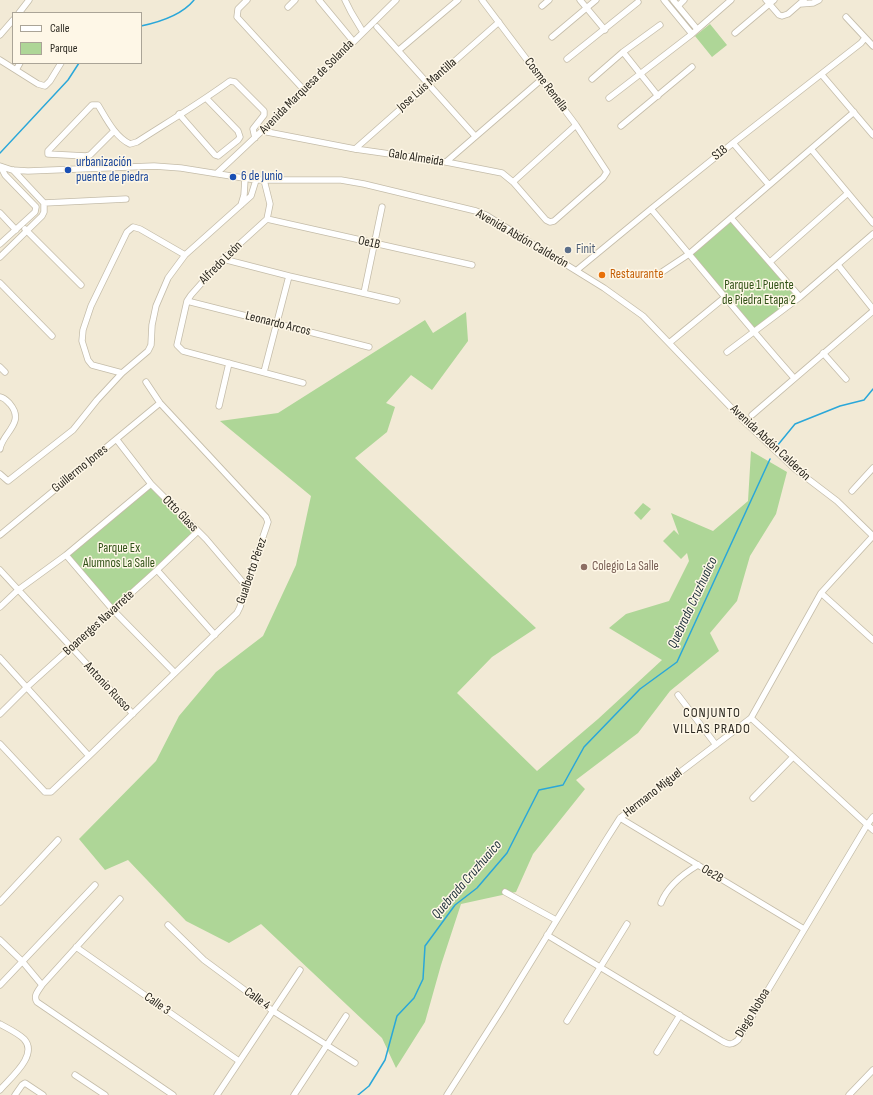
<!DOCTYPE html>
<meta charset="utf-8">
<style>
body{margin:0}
#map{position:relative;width:873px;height:1095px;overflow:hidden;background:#f2ead6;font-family:"Sofia Sans Condensed",sans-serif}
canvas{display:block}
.legend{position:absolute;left:12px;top:12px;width:130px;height:52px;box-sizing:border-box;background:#fef7e7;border:1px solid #aaa497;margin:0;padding:5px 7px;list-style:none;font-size:12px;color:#2b2820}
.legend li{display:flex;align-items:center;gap:8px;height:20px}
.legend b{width:20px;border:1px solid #aaa497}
</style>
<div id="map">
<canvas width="873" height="1095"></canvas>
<ul class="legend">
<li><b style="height:5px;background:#fff"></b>Calle</li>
<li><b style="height:11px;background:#aed697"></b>Parque</li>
</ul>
</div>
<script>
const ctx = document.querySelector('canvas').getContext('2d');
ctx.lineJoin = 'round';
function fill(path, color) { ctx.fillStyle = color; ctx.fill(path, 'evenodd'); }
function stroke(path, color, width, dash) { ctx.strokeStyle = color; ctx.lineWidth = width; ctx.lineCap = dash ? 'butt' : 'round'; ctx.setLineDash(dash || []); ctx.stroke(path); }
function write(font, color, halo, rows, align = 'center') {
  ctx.font = font + ' "Sofia Sans Condensed",sans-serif'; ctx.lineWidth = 3; ctx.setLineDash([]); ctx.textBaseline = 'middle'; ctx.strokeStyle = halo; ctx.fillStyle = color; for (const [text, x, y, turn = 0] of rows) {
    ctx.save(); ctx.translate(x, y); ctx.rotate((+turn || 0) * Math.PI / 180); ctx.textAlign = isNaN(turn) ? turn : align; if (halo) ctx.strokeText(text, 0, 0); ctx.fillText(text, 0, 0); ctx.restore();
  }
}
const green = new Path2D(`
 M710,24L727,45L712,57L695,36Z
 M731,218L800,297L754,333L689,254Z
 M466,312L468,341L432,390L411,375L386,403L395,407L387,432L355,458L536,628L492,657L457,693L537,771L598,719L662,660L609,628L626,614L669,601L689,561L687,553L681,559L663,541L674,530L679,535L671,513L713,531L748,501L751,451L787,472L776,514L750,556L737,601L710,633L719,651L670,691L638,733L576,780L585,789L533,854L516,892L461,904L441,965L425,1022L396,1068L382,1038L261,924L229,943L186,921L128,860L105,870L79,839L156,761L179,716L216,672L263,636L296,565L311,496L220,421L278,413L425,320L433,333Z
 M151,484L194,531L113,610L66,555Z
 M643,503L651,509L641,520L634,513Z`);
const stream = new Path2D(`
 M141,26C160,22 182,15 194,0
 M0,153L68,80L79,63
 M777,446L795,424L840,406L864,400L873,389
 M358,1095L369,1086L385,1060L397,1016L414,998L423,979L425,946L455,905L477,888L507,853L539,790L563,785L584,747L640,689L677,662L770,459`);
const minor = new Path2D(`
 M247,0L238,9L237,17L304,90
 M319,0L353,41
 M345,0L351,12L363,32
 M580,0L605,30
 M664,0L692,34
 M673,0L697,29
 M766,0L779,15L782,16L788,14L804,0
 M800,4L813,3L819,0
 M542,6L549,0
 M678,6L684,0
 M288,7L295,0
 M19,13L29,0
 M846,17L873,46
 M377,27L475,136
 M735,33L774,0
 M0,35L13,20
 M552,37L596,0
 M399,50L458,0
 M623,52L658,96
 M567,59L638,2
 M0,60L38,84L45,86L50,81L61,63
 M16,70L20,63
 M822,75L873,135
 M592,79L623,52L660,25
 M609,98L692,34L731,0
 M179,114L215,155L218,156L238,140L240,137L238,131L206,98
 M621,126L692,67
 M114,131L90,155L86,156L48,154V151L92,105H98C106,118 115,137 130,144L137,142C168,122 200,103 230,81L235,82L264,111V115L253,129L255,138
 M262,131L355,149L446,162L502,173L513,182L546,220L550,222L554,221L603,178L607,172L576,125L482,0
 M733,143L769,185
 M355,149L499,22
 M811,149L873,223
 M446,162L542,79
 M0,166L12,170L28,171L154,166L181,168L256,180H341L364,184L476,211L486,215L604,288L643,316L746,423L795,469L837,501L873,536
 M217,173C278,117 337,58 396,0
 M264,180L270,204L267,219L223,259L191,295L187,301L177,345L183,351L303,383
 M513,182L576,125
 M44,203L126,199
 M241,205L244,195L245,179
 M651,209C699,265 745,323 794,378
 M0,213L16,230
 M731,218L800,297
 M267,219L472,265
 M25,229L81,285
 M0,244L35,212L36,207L5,175L1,167
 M0,257L42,216L44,212V203L13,170
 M223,259L289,276L397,301
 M770,262L848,193
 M838,265L873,309
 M577,270L651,209L733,143L861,43L865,38
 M662,272L689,254L854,112
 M0,283L52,336
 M364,293L382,207
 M187,301L369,347
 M669,343L725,297
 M727,352L800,297L873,234
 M823,353L846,379
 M0,367L5,372
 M264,372L289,276
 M122,373L92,365L88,360L82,341L83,330L91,306L127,232L133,227L140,229L185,255
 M0,397C5,398 6,400 10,404C26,423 2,433 0,449
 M219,406L229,363
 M752,415L873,311
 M117,440L151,484L206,539L246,586
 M0,474L8,481L73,430L97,400L122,373L148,351L151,345L152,325L156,306L168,278L185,255L251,196L256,180
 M852,491L873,468
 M0,535L160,403
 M66,555L113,610L175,673
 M0,570L133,714
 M157,570L215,635
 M821,593L873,640
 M0,607L18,590L66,555L151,484
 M0,658L89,756
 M678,695L716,745
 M0,714L27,687L157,570L197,532
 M751,718L873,830
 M0,744L45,792H51L89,756L237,613L240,607L246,586L266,528L268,522L266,517L160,403L146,382
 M753,798L793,757
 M620,818L804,929
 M505,892L556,920
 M120,899L42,985C38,991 33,996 37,1002L173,1095
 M0,902L58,840
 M661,903C667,887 683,874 698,865
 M168,925L204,960L273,1011L355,1063
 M547,935L722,1041C729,1045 732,1045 738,1040L867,825L873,817
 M0,940L22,961L42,985
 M76,947L239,1061
 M0,985L95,885
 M567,1021L627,924
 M0,1024C7,1028 18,1033 24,1039C39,1055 10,1078 0,1090
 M657,1052L680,1015
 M75,1075L105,1095
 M15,1095L22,1085L25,1083L43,1095
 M217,1095L300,970
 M294,1095L346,1016
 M447,1095L502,1009L606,840L620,818L751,718L821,593L873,536
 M849,1095L873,1070`);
const markers = [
 [68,170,4,"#1a4fb4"],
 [233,177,4,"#1a4fb4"],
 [568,250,4,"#5c6f8a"],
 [602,275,4,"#e8710a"],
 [584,567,4,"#8d6e63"]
];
const streetNames = [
 ["Jose Luis Mantilla",427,85,-41],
 ["Cosme Renella",546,85,53],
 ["Avenida Marquesa de Solanda",307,87,-45],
 ["S18",720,153,-39],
 ["Galo Almeida",416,158,9],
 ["Avenida Abdón Calderón",522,239,30],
 ["Oe1B",369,243,13],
 ["Alfredo León",221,263,-45],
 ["Leonardo Arcos",278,324,14],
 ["Avenida Abdón Calderón",770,443,43],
 ["Guillermo Jones",80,469,-39],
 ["Otto Glass",180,514,46],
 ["Gualberto Pérez",252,571,-71],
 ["Boanerges Navarrete",99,623,-42],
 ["Antonio Russo",107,687,47],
 ["Hermano Miguel",653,793,-38],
 ["Oe2B",712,874,31],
 ["Calle 4",257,999,36],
 ["Calle 3",157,1004,35],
 ["Diego Noboa",753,1013,-59]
];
const transitNames = [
 ["urbanización",76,163],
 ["puente de piedra",76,178],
 ["6 de Junio",241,177]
];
const serviceNames = [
 ["Finit",576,250]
];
const foodNames = [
 ["Restaurante",610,275]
];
const parkNames = [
 ["Parque 1 Puente",759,286],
 ["de Piedra Etapa 2",759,301],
 ["Parque Ex",119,549],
 ["Alumnos La Salle",119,564]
];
const educationNames = [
 ["Colegio La Salle",592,567]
];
const waterNames = [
 ["Quebrada Cruzhuaico",693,603,-65],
 ["Quebrada Cruzhuaico",467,880,-49]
];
const neighbourhoodNames = [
 ["CONJUNTO",712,713],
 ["VILLAS PRADO",712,729]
];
fill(green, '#aed697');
stroke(stream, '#2aa7d9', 1.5);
stroke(minor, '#c4bca9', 7);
stroke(minor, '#fff', 5.5);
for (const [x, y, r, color] of markers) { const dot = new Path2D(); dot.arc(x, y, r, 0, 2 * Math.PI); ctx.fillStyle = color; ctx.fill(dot); stroke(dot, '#fef7e7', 1.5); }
write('13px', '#2b2820', '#fef7e7', streetNames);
write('13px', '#164399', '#fef7e7', transitNames, 'left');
write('13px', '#4e5e75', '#fef7e7', serviceNames, 'left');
write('13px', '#c56008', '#fef7e7', foodNames, 'left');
write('13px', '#305116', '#fef7e7', parkNames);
write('13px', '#785e54', '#fef7e7', educationNames, 'left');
write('italic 14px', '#1b2f39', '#fef7e7', waterNames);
ctx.letterSpacing = '1px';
write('14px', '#2b2820', '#fef7e7', neighbourhoodNames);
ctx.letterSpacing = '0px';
</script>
